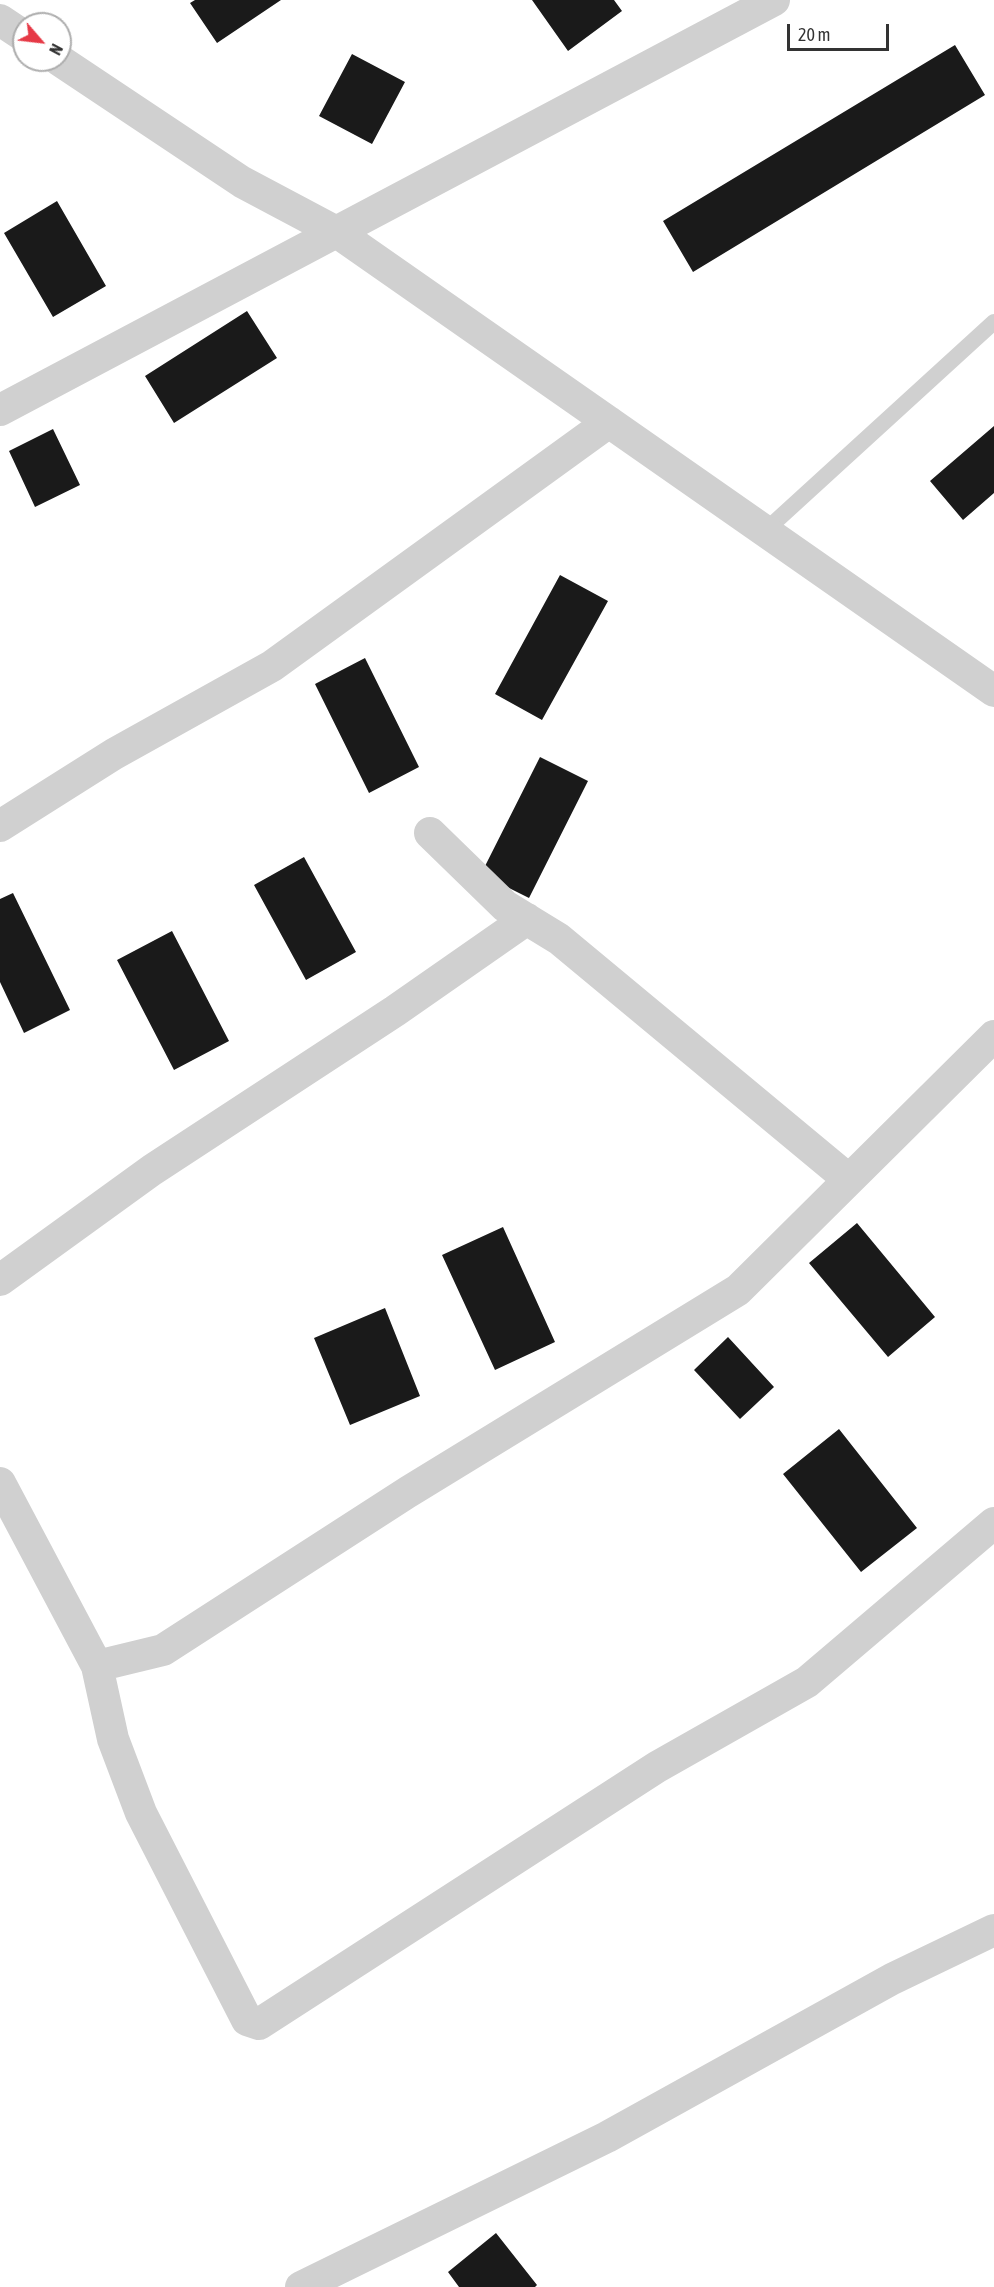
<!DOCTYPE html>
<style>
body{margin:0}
#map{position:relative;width:994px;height:2287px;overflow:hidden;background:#fff;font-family:"Asap Condensed",sans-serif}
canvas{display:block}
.north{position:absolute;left:12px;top:12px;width:60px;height:60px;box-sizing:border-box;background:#fff;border:2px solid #adadad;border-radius:50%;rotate:118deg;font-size:16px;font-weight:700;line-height:24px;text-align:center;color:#333}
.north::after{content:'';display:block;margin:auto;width:21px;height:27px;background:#e63946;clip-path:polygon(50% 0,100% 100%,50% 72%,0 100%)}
.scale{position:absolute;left:787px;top:24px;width:102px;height:27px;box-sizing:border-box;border:3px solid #333;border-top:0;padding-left:8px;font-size:18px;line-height:21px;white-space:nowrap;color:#333;-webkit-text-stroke:4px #fff;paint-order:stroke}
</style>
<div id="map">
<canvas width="994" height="2287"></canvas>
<div class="north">N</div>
<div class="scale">20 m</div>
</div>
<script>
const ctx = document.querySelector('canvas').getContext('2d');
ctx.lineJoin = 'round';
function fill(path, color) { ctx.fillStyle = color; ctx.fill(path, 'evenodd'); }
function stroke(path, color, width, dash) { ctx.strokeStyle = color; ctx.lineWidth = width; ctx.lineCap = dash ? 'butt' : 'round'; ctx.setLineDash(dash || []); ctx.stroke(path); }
const building = new Path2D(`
 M195,0H281L217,43L190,3Z
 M532,0H614L622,11L568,51Z
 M955,45L985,95L693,272L663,221Z
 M352,54L405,82L372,144L319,116Z
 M57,201L106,286L53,317L4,233Z
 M247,311L277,358L174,423L145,376Z
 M994,426V493L963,520L930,481Z
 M53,429L80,485L35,507L9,451Z
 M560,575L608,601L542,720L495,694Z
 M365,658L419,767L369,793L315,684Z
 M540,757L588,781L529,898L481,874Z
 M304,857L356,952L306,980L254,885Z
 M13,893L70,1010L24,1033L0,982V899Z
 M172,931L229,1041L174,1070L117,960Z
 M857,1223L935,1317L888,1357L809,1263Z
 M503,1227L555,1342L495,1370L442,1255Z
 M385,1308L420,1396L350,1425L314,1338Z
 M728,1337L774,1387L740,1419L694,1370Z
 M839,1429L917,1528L861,1572L783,1474Z
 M496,2233L537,2285L535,2287H459L448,2272Z`);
const service = new Path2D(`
 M765,531L994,322`);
const minor = new Path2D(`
 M0,20L24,36
 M59,60L242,182L338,233L994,691
 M0,410L774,0
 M0,826L114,754L272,666L609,422
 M430,833L505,906L559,939L848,1179
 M0,1280L152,1170L395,1011L527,919
 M0,1483L97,1666L113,1739L141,1813L247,2020L259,2024L657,1767L807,1682L994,1523
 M97,1666L163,1650L408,1492L738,1290L994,1036
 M301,2287L607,2137L892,1979L994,1930`);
fill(building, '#1a1a1a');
stroke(service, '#d0d0d0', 16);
stroke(minor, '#d0d0d0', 32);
</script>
